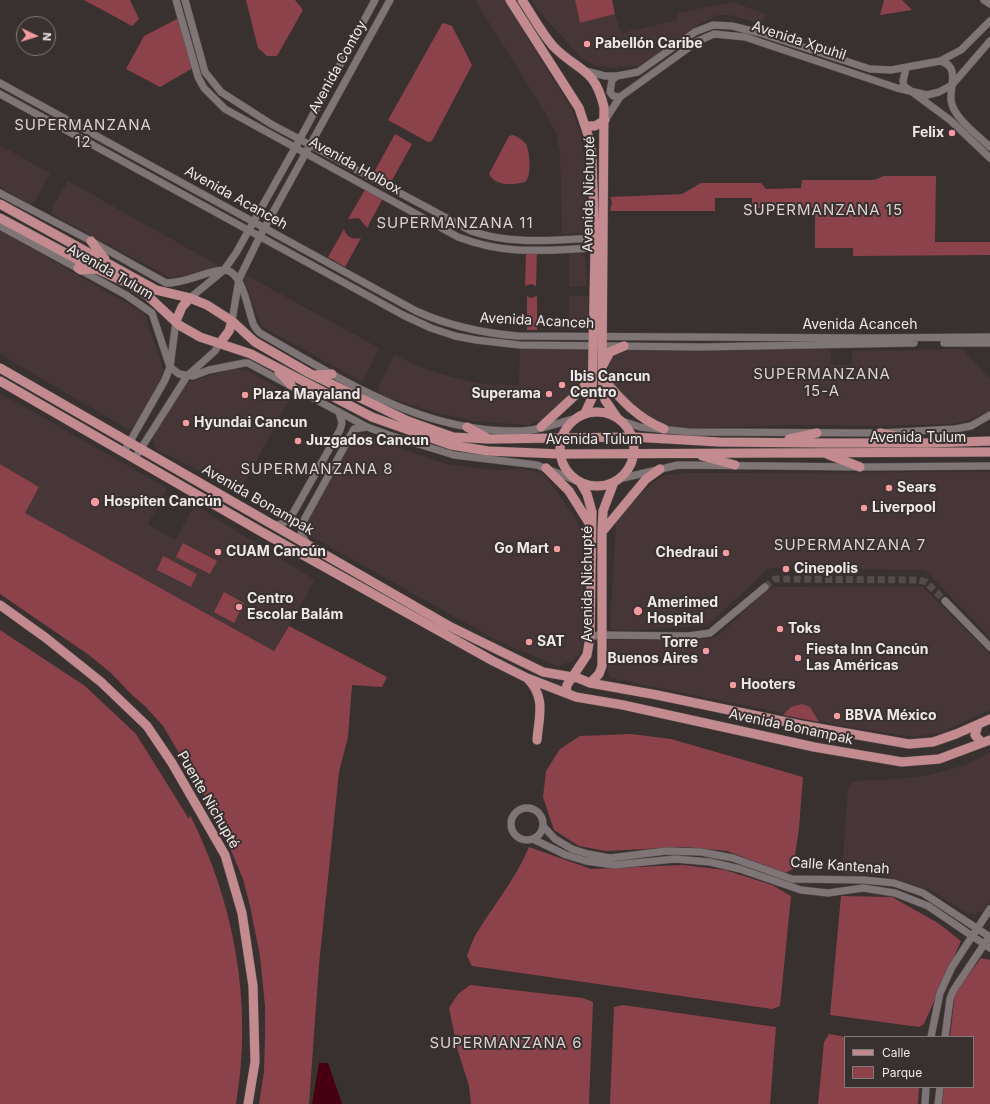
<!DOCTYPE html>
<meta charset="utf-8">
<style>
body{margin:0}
#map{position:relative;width:990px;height:1104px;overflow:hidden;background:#393030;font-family:Inter,sans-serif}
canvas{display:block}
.legend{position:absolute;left:844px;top:1036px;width:130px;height:52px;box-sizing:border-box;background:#393030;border:1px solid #827a7a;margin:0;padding:5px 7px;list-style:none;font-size:12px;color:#efe8e8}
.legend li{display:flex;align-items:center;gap:8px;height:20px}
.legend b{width:20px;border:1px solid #827a7a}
.north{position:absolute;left:16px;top:16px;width:40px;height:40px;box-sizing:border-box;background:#393030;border:1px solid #827a7a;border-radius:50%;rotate:94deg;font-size:11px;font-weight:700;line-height:16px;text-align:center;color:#efe8e8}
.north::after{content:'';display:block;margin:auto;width:14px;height:18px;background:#f49aa1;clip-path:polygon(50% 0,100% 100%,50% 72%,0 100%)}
</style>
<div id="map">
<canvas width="990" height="1104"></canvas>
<ul class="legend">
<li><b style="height:5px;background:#c38b8f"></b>Calle</li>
<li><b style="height:11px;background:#8c424a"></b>Parque</li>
</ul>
<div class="north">N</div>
</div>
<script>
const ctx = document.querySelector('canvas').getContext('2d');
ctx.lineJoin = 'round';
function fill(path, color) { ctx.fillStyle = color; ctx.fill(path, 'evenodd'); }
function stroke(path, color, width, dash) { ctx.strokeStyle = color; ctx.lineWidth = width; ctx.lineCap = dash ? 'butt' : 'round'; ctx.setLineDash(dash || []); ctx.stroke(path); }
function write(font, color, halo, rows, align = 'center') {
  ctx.font = font + ' Inter,sans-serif'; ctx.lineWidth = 4; ctx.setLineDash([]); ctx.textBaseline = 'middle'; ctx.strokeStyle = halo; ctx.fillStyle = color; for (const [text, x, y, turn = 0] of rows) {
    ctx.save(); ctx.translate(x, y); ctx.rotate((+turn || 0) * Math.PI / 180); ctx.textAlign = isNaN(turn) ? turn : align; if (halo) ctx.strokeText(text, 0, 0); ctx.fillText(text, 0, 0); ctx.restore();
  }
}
const built = new Path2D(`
 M475,0H505L573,112L581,135L586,170V223L583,233L562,234L560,152L556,133L546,114Z
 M531,0H575L580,23L615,14L621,33L677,20V13L732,2L766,14L761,24L730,15H717L696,26L652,59L636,66L612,68L597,66L582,58L541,14Z
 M0,145L50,173L35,202L30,204L0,187Z
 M68,181L223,268L171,278L55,216L52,212L53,206Z
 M0,230L144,313L164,370L158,387L136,425L129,430L0,354Z
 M569,251L582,252L586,258L587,286L569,287Z
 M244,274L379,348L362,382L261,326L244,279Z
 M569,296H588V322L585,328L569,330Z
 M520,345L585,348L588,352L587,377L584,382L545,418L529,425L473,421L433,412L384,396L380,393L378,388L394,355L425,369L459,379L481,384L519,385Z
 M628,348L708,350L831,349V365H852V351L962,349L990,379V410L970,420L952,424L873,426L806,425L698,428L667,427L658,425L617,391L609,377L608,368L612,359L617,353Z
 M233,368L246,370L292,395L240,491L158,450L155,448L153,441L154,434L186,383Z
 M0,393L167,488L148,524L175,540L195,505L315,580L274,651L24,513L39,487L0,464Z
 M357,431L376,440L446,464L494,470L524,469L544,474L575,517L583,538V643L581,652L573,661L557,666L496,640L307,534L303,529Z
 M990,472V637L925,570L769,568L707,626L617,631L612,629L610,626L616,523L618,518L644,491L657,479L666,475L687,473Z
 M922,586L990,654V710L940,733L914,737L859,729L611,678L608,673V640H701L713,637L720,634L764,592L774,587Z
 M990,752V902L986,909L977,914H969L932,891L887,876L842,874L848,787L851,783L862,780L898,779L929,775L965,765Z`);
const green = new Path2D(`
 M84,0H130L139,19L132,26Z
 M246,0H295L303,10L277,56H267L258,48Z
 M575,0H612L615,14L580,23Z
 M884,0H902L912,10L880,15Z
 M179,18L193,68L160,87L126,69L144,36Z
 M444,23L452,26L472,65L432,141L428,142L388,120L442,24Z
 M395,134L412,144L390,184L373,174Z
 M513,135C518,137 523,140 526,144C530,152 532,176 525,182C514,185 496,187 489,174L509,136Z
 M884,176H936L935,242H990V255L853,256V248H815V208H752V198H715V211H610L612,202L610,197L682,194L701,183H761L766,189L801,188L802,180H874Z
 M366,188L383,198L367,228L359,218L348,219Z
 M344,229C346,237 353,240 361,238L345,267L328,257Z
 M526,251H537L536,286L531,284L525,286Z
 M527,296L531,298L537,296V330H527Z
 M0,464L39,487L25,513L274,651L289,626L387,677L382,687L352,685L348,737L339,772L319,965L309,1104H259L264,1072L265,1037V1006L260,956L250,906L243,879L217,817L163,726L145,706L132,695L111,673L89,655L0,594Z
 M183,543L217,561L210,574L176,557Z
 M163,556L197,574L191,587L157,570Z
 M224,592L244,603L234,623L214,612Z
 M0,630L85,686L136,734L189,819L190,815C235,904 253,1005 236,1104H0Z
 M802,704L810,707L819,722L783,715L791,707Z
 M631,734L671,739L803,777L799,828L793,869L785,873L727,851L685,847L606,851L579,846L554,830L543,797L546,771L560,749L580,736Z
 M529,847L591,869L683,865L725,870L772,885L791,896L780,1006L772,1009L472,966L467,956C470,948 473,938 478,931C496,902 516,878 529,847Z
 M841,896L892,897L938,923L961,941L924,1024L919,1027L830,1015Z
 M981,958L990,960V1104H942L944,1087H973V1037H950L955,993Z
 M470,985L583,998L593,1002L589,1104H471L469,1086L458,1051L449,1008L458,994Z
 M623,1005L776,1027L770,1104H610L614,1007Z
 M829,1034L846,1037L845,1087H919L918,1104H818L824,1042Z`);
const water = new Path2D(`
 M319,1063H328L342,1104H312Z`);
const minorTunnel = new Path2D(`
 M765,587L775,579L919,580L926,582L945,601`);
const minor = new Path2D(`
 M176,0L198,77L204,88L225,109L458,237C508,256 543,250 595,248
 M185,0L205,72L221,92L271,124L471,231C511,245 552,240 594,238
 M984,0L990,4
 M940,61C960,66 950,85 951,100C953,118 978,135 990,147
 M906,68L903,81L904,86L950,120L990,158
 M586,71L605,76H617L638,72L695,32L713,25L732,26L760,33L870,69L891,70L940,61L961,50L990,21
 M617,76L612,80L610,92L613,96L620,97
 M0,83L416,311C449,326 481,333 518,336L868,338L990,337
 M0,94L403,315L431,328L455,336L476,340L520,345L701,347L914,343
 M605,120L620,97L698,41L714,34L745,37L897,88L927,95L939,92L952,85L990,41
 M0,193L91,241L166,283C187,283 203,272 223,270C242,268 248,310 253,323C254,327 257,330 260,333C341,379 423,434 520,431C539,431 558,423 576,418
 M0,226L126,295L152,313L170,367L179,374L193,376L209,370L244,363H248L367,427L389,435L454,455L537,465L577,481
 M190,298L224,270L236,253L295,148L375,0
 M232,321L239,279L260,236L390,0
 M944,343H990
 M622,421L640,427L689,432L880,433L955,429L971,426L990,415
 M124,452L165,380L170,367L176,321
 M135,458L187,376L215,351L220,343
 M619,479L678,465L860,467L990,466
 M273,524C281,527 287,521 292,515L340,430L342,423L339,412
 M307,543L301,535L303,522L354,429L367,427
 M945,601L990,647
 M590,637L599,635L688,636L710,633L765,587
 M511 824a16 16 0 1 1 32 0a16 16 0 1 1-32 0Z
 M543,826L555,839L572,849L588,854L610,858L666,851L701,852L733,858L792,879L864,880L894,883L923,893L990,937
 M533,839L566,855L586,861L614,865L675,859L710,862L740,869L801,890L828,893L863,888L895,893L928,906L990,948
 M931,1037L940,993L952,967L990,909
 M945,1037L950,999L953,991L987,940
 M925,1104L926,1087
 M938,1104L940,1087`);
const major = new Path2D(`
 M510,0L579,108L590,141L592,158L595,248L592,398L585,413
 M522,0C532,15 541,32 553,46C578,72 594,66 604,107L602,377L605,400L616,416
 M586,126H595L605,120
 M0,204L156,290L190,298L207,305L232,321L255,342L309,373L408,421L453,437L488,439L633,437L719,442L822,443H928L990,441
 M0,218L82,262L129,284L148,296L179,325L200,337L251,354L372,417L451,445L488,451L560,454L990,452
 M91,241L105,259
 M78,268L81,270L96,269
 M176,321L182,307L190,298
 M220,343L229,331L232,321
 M603,365L610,352L624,346
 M0,368L449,626L543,672L578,678L590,683L657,695L801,725L909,744L933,742L956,734L990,719
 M279,372L291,385
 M314,375L332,374
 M602,377C620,399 637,418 664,429
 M0,381L260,531L493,661L527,678L576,697L623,705L814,747L902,762L939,759L990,740
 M560 449a37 37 0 1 1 74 0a37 37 0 1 1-74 0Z
 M467,427L487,438
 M541,427L583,388L591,374
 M880,433L909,439
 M789,439L817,433
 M827,454L860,467
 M702,456L735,465
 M546,468L569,491L591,526
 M602,532L646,479L660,469
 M0,605L46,638L101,682L147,726L172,763L225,855L242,913L253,986L255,1062L248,1104
 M528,679C546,698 539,716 537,740
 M590,683L599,674L602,666V532L603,511L614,482
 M566,693L567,685L587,655L590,637L592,512L587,494L580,482
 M978,725L975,735L982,743`);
const markers = [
 [587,44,4,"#f49aa1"],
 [952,133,4,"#f49aa1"],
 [562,385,4,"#f49aa1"],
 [549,394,4,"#f49aa1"],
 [245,395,4,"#f49aa1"],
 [186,423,4,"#f49aa1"],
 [298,441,4,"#f49aa1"],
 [889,488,4,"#f49aa1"],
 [95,502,5,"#f49aa1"],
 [864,508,4,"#f49aa1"],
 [557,549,4,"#f49aa1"],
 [218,552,4,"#f49aa1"],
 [726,553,4,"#f49aa1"],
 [786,569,4,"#f49aa1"],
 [239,607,4,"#f49aa1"],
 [638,611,5,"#f49aa1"],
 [780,629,4,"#f49aa1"],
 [529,642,4,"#f49aa1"],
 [706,651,4,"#f49aa1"],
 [798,658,4,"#f49aa1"],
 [733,685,4,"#f49aa1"],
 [837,716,4,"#f49aa1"]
];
const streetNames = [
 ["Avenida Xpuhil",799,41,18],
 ["Avenida Contoy",338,67,-61],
 ["Avenida Holbox",355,166,29],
 ["Avenida Nichupté",589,194,-89],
 ["Avenida Acanceh",236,198,29],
 ["Avenida Tulum",110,272,30],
 ["Avenida Acanceh",537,321,3],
 ["Avenida Acanceh",860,325],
 ["Avenida Tulum",918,438],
 ["Avenida Tulum",594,440],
 ["Avenida Bonampak",258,500,30],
 ["Avenida Nichupté",588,584,-90],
 ["Avenida Bonampak",791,727,12],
 ["Puente Nichupté",208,800,60],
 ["Calle Kantenah",840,866,4]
];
const poiNames = [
 ["Pabellón Caribe",595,44],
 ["Felix",944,133,"right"],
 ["Ibis Cancun",570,377],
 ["Centro",570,393],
 ["Superama",541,394,"right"],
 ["Plaza Mayaland",253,395],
 ["Hyundai Cancun",194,423],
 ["Juzgados Cancun",306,441],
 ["Sears",897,488],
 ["Hospiten Cancún",104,502],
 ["Liverpool",872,508],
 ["Go Mart",549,549,"right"],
 ["CUAM Cancún",226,552],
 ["Chedraui",718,553,"right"],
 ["Cinepolis",794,569],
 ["Centro",247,599],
 ["Escolar Balám",247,615],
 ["Amerimed",647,603],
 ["Hospital",647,619],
 ["Toks",788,629],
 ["SAT",537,642],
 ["Torre",698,643,"right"],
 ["Buenos Aires",698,659,"right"],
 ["Fiesta Inn Cancún",806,650],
 ["Las Américas",806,666],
 ["Hooters",741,685],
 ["BBVA México",845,716]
];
const neighbourhoodNames = [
 ["SUPERMANZANA",83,125],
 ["12",83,142],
 ["SUPERMANZANA 15",823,210],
 ["SUPERMANZANA 11",455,223],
 ["SUPERMANZANA",822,374],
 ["15-A",822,391],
 ["SUPERMANZANA 8",317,469],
 ["SUPERMANZANA 7",850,545],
 ["SUPERMANZANA 6",506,1043]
];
fill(built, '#473637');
fill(green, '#8c424a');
fill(water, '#460011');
stroke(minorTunnel, '#544c4c', 7, [7, 3.5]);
stroke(minor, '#564e4e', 8);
stroke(major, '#564e4e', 10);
stroke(minor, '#807576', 7);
stroke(major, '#c38b8f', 9);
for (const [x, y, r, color] of markers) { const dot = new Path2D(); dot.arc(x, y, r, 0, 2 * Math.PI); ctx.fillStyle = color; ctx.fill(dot); stroke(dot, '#393030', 1.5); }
write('14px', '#efe8e8', '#393030', streetNames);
write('bold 14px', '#efe8e8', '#393030', poiNames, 'left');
ctx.letterSpacing = '1px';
write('15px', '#ddd1d1', '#393030', neighbourhoodNames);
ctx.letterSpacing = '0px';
</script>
